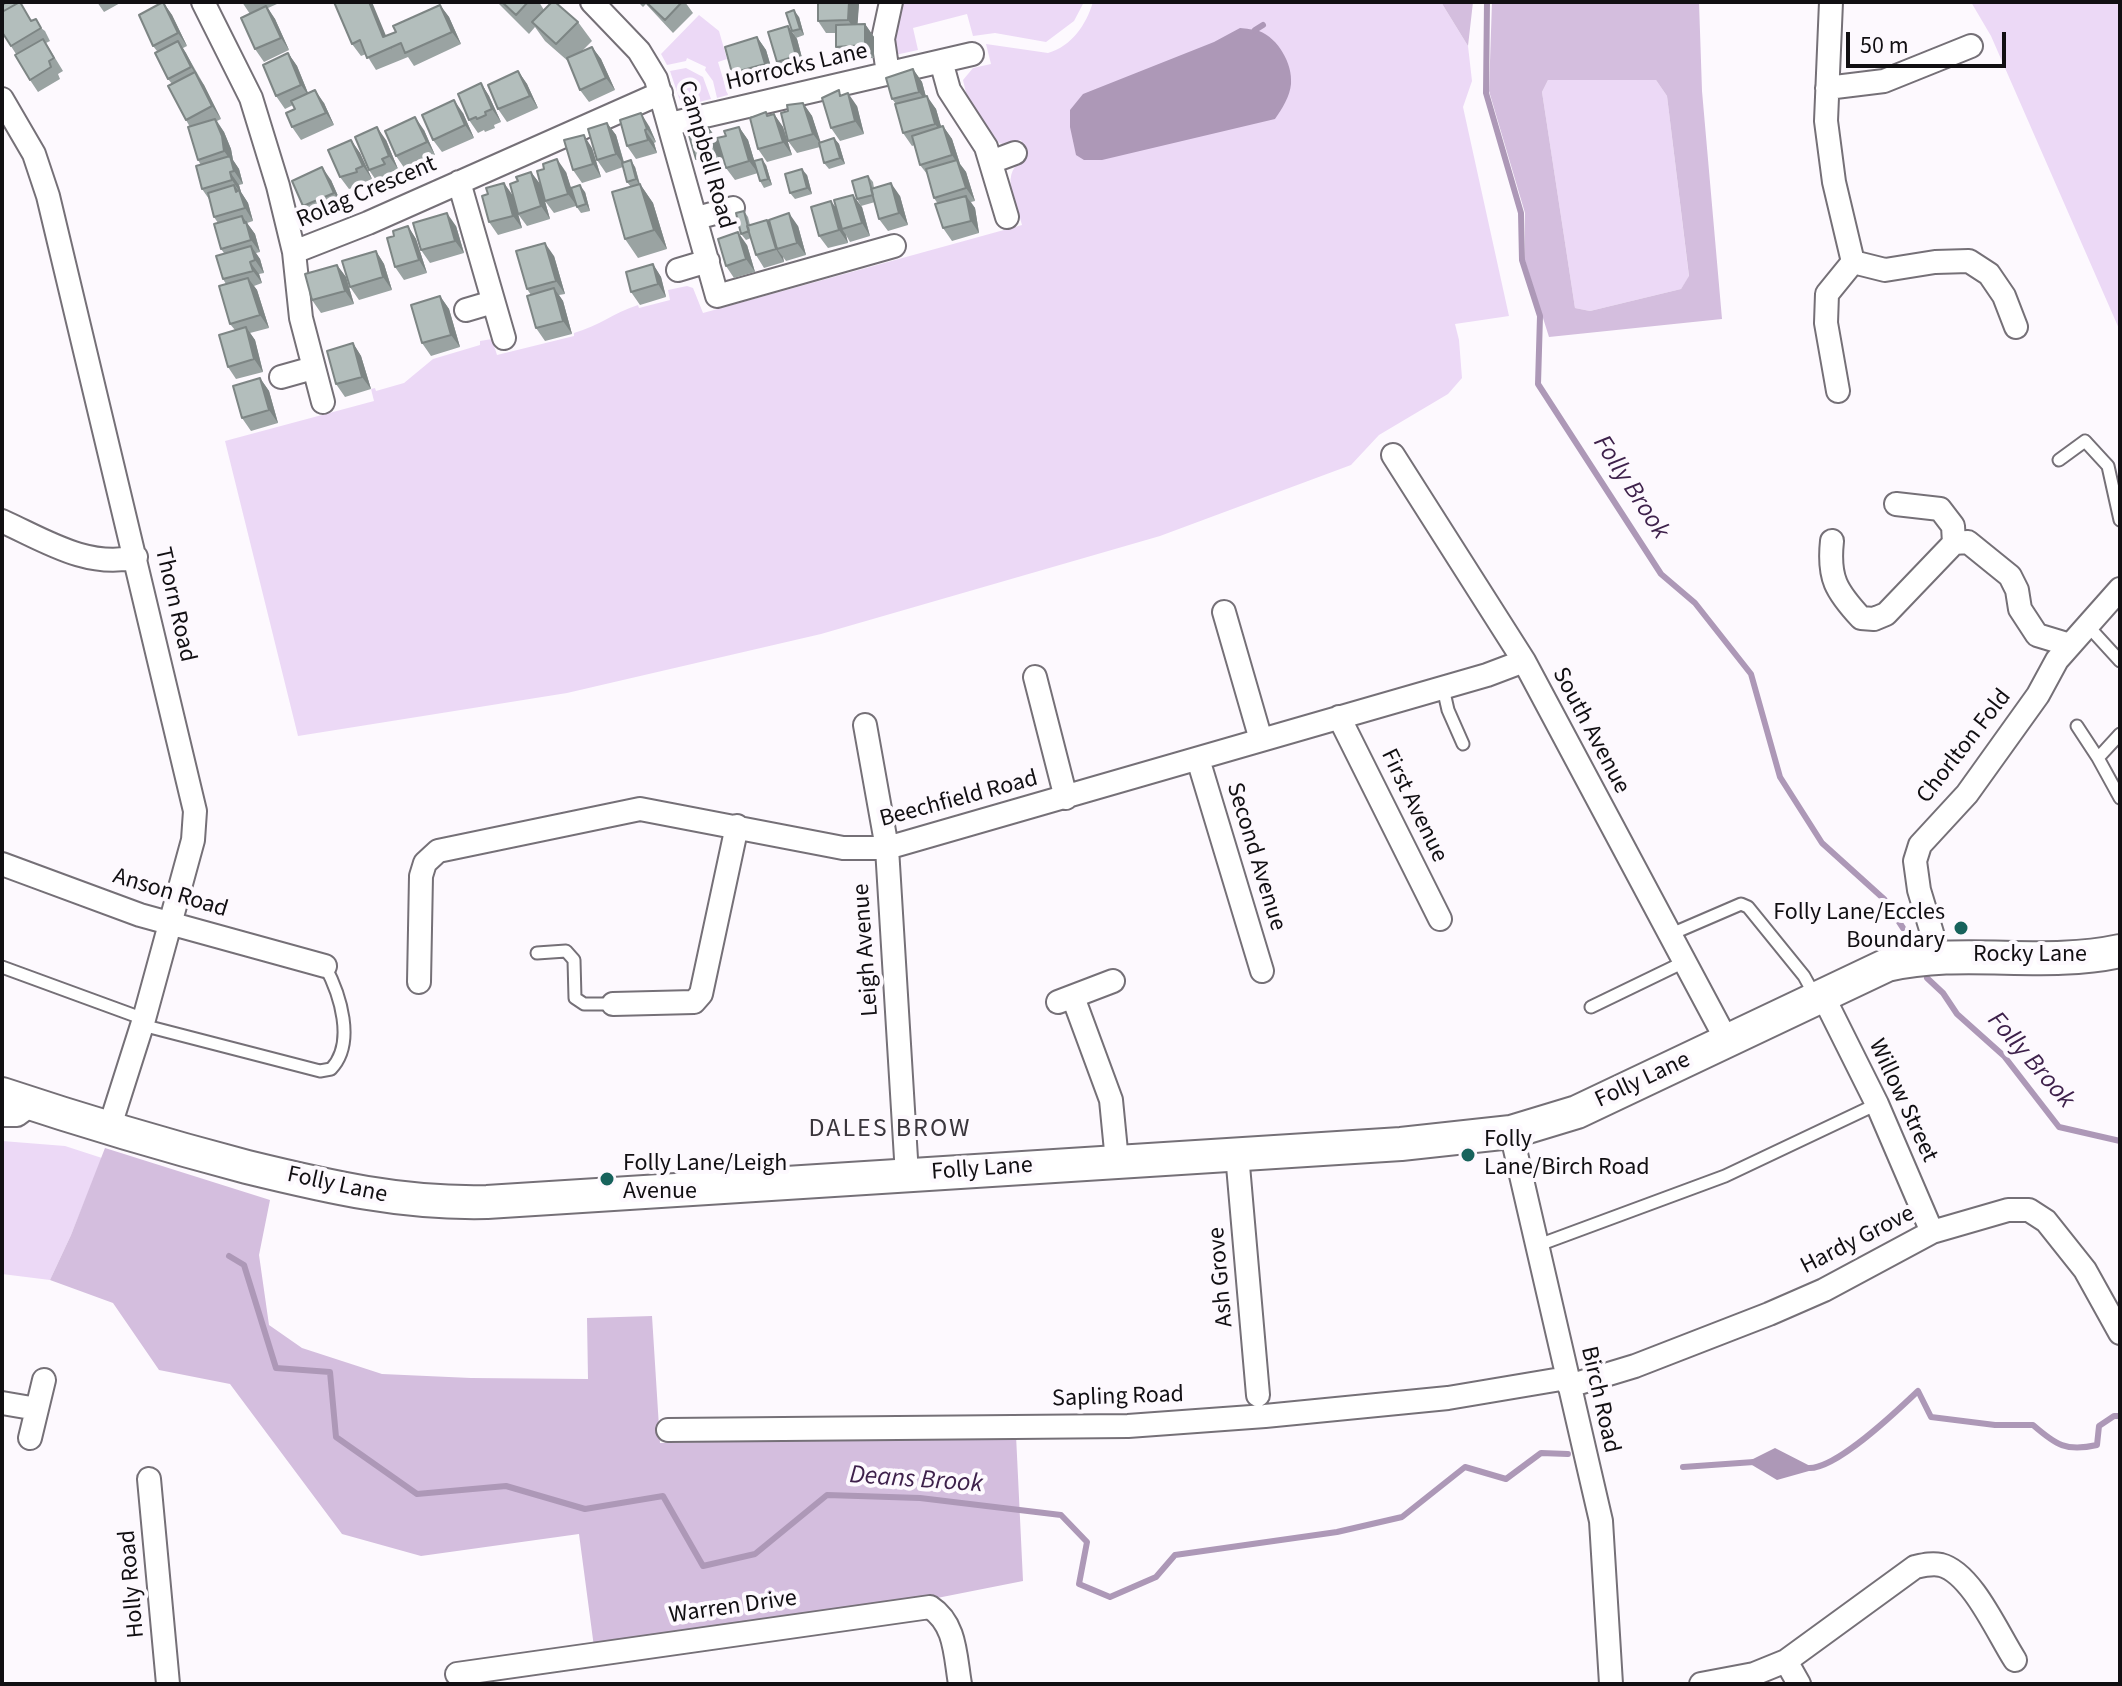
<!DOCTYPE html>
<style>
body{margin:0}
#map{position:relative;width:2122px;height:1686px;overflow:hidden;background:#fdf9fe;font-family:"Source Sans 3",sans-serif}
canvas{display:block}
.frame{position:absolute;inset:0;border:4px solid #110f12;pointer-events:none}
.scale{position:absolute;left:1846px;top:32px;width:160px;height:36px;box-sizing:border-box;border:4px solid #110f12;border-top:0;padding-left:10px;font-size:24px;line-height:28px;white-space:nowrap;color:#110f12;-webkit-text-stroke:6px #fdf9fe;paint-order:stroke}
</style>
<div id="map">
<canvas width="2122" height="1686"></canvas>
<div class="frame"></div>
<div class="scale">50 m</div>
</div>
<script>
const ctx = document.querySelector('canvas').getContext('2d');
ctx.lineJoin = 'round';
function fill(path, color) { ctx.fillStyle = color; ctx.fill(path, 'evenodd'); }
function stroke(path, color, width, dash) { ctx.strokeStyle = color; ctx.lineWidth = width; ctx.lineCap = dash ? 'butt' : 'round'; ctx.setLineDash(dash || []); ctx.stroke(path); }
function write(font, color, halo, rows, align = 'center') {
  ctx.font = font + ' "Source Sans 3",sans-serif'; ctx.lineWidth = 8; ctx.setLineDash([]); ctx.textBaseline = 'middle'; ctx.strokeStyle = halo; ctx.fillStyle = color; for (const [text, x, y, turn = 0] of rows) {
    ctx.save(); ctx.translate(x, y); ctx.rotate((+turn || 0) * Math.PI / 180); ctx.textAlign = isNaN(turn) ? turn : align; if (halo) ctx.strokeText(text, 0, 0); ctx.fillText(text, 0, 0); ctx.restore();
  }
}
const green = new Path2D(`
 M904,2H1084L1074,21L1046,42L995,33L973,36L967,14L913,28L918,50L895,55L894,38Z
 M1093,2H1441L1468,46L1472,81L1463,107L1509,316L1455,324L1459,340L1462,378L1448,394L1379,435L1351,465L1160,536L821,634L567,693L298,736L225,441L374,401L371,389L375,388L376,391L404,383L433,359L480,345V341L492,339L497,355L574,336V333C599,326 613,313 638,305L639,308L670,300L668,290L687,286L693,288L703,313L1022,225C1016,200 997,173 1027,157L1021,140L1005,145L999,143L967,97L963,80L973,68L991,64L986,44L1048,53C1072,46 1086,25 1093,2Z
 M1971,2H2120V331L1991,36Z
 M699,15L719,31L727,59L718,62L728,95L717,98L713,81L705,70L706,67L687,58L686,61L667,65L661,54Z
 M686,68L703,77L711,99L687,105L680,101L670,71Z
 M1548,80H1656L1667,96L1689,277L1681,289L1590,311L1575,308L1542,92Z
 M2,1141L65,1146L102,1158L71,1235L50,1280L2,1274Z`);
const forest = new Path2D(`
 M1441,2H1473L1468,46Z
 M1492,2H1699L1702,91L1722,319L1549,337L1525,261V213L1489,91ZM1548,80H1656L1667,96L1689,276L1681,289L1590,311L1575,308L1542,92Z
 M105,1148L270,1200L259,1255L269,1325L302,1348L382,1374L471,1378L588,1379L587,1318L652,1316L660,1443L1016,1435L1023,1581L927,1600L594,1647L579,1534L421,1556L342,1534L230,1384L159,1370L113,1303L50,1280L71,1235Z`);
const water = new Path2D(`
 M1240,28C1246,29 1254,29 1259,31C1278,38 1293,64 1291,84C1290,96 1282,109 1275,119L1102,160H1084L1076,155L1070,127V110L1083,94L1214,42Z
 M1775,1448L1816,1469L1777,1480L1747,1462Z`);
const stream = new Path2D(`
 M1487,2L1486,93L1521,213L1522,260L1540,316L1538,384L1661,574L1695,603L1751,674L1780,777L1822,843L1884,899L1903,928
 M1255,30L1263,25
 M1927,978L1943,993L1957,1014L2004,1056L2059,1127L2120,1141
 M229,1256L244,1265L276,1368L330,1372L336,1437L417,1494L506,1486L585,1509L663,1496L703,1566L755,1554L827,1495L920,1498L1061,1515L1087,1542L1079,1584L1110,1597L1156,1577L1175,1555L1337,1532L1402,1517L1465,1467L1506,1479L1541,1453L1568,1454
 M1683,1467L1754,1462
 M1808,1468C1836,1470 1898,1410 1918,1391L1931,1417L1995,1425H2033C2056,1445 2066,1452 2097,1445L2099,1426L2114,1416H2120`);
const service = new Path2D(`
 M2059,460L2085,441L2108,466L2120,520
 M2088,626L2120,661
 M1443,688L1448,710L1463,744
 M2077,726L2098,758
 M2120,798L2098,758L2120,734
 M1669,935L1741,904L1748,907L1804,976L1815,996
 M537,953L566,951L574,960L575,998L584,1004H613
 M2,967L144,1019
 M1591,1007L1684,962
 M142,1025L320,1071L331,1069C356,1043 340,994 325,966
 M1536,1246L1725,1176L1877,1104`);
const minor = new Path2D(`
 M203,2L251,98L278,186L294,252L368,223L661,93
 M592,2L639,51L656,79L717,296L894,246
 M1831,2L1826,121L1834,182L1853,262L1827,294L1826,323L1838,391
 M941,61L949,90L986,147L1007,217
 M888,74L883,39L891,2
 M1827,88L1884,81L1971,46
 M2,99L34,154L48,196L195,811L193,840L144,1019L109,1129
 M670,124L972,54
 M991,162L1015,153
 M459,182L504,338
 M697,218L733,208
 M294,252L301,318L323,402
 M1853,262L1885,270L1935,262L1969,261L1989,274L2004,296L2016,327
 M678,270L708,261
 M466,310L493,302
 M281,377L313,368
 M1393,455L1524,661L1727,1041
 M1896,504L1940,509L1953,526L1954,543
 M2,521C44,540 88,569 136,557
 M1832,541C1828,578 1836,591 1861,618L1874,619L1886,614L1954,543L1968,542L2010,576L2017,590L2020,609L2037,635L2070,645
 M1224,612L1261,740
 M1035,677L1066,798
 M1339,717L1440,919
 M865,725L887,848L907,1175
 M1198,759L1262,971
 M2,864L140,915L325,966
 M1939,956L1919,890L1915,861L1920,845L1967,794L2038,695L2057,660L2120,589
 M419,982L421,876L425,863L438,851L640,809L843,848H887L1487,675L1524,661
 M1822,994L1877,1104L1932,1232
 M1073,997L1111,1100L1117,1161
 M1058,1002L1113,981
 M613,1004L694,1002L701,994L737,826
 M2,1115H17L32,1104
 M1511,1132L1601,1521L1611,1684
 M1237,1154L1258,1395
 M1569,1386L1635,1366L1769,1314L1824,1290L1932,1232L2008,1210H2029L2046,1221L2085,1270L2120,1333
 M2,1403L37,1409
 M668,1430L1128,1426L1265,1416L1448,1398L1567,1378
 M30,1438L44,1380
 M149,1479L168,1684
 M1786,1661L1799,1684
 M457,1674L930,1607C956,1624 955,1655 960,1684
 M1701,1684L1754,1674L1786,1661L1915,1567C1924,1565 1932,1563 1941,1565C1972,1573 1998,1634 2015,1660`);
const secondary = new Path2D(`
 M2,1094C83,1121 164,1145 247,1167C329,1187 402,1204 487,1202L1401,1144L1511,1132L1577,1112L1887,965C1964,947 2042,968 2120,951`);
const wall = new Path2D(`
 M2,2H16L32,21L45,31L50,41L46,43L63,71L58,74L60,79L38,92L30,80L16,54L2,32Z
 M97,2H122L104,12Z
 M163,2L172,15L187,46L183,48L204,85L221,119L217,121L224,132L231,149L233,160L239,169L243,184L239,185L241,192L248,203L253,221L247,223L255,234L260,252L256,253L260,259L264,273L259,274L262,283L254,286L257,290L269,328L250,333L255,340L263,372L236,379L228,367L235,330L230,324L226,284L223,279L224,253L221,249L218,223L214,217L209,199L202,189L201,165L198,160L190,127L186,120L172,84L168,79L157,51L153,46Z
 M242,2H276L277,4L268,8L275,19L289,50L264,62L255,49L250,14Z
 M334,2L386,36L396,32L440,5L449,17L461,44L414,66L408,57L376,70L366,54L361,56L352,44Z
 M497,2H539L544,10L578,22L592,41L581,52L592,47L601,59L615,90L589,102L580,90L569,62L545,41L535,27L529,34Z
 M638,2H685L693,13L673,33L646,4L643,7Z
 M859,4L857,24H865L874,37V58L845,59L836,47V33H826L818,21Z
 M799,17L804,35L796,38L792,31Z
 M788,26L797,39L805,69L786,75L777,62Z
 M757,37L766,50L774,77L741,85L732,73Z
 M288,53L297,66L308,93L324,103L334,125L301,140L292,127L295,109L293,105L285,109L276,96Z
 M913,69L922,82L926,97L936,109L941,127L943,126L952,139L960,164L966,172L975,201L971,202L975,208L979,233L952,241L943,228L938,204L934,198L927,174L920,165L915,145L912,146L903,133L896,104L892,99Z
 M518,71L527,84L538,108L507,122L498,109Z
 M481,83L489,96L501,122L494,125L495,128L485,132L484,130L478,133L469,120Z
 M803,103L812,116L820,142L834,138L839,144L845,164L829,169L824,163L820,147L797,153L788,141V111Z
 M857,106L864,134L840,141L831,128Z
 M463,113L474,138L442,152L433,140Z
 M774,114L783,127L792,155L767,162L758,149L768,116Z
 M607,123L616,135L624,162L635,167L640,184L653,203L667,249L638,258L625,239L631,187L627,182L623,167L606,173L597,160Z
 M649,126L656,142L654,143L657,153L636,159L627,146Z
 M708,127L717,139L725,166L705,172L696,159Z
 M739,127L748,140L758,173L735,180L726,168V136Z
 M424,130L435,155L405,169L396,156Z
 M351,140L360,153L372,179L365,182L366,184L349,189L340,177Z
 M386,140L398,169L391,172L393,177L378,183L369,170Z
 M592,148L601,177L582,183L573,170Z
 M766,165L772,185L764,188L760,181Z
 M531,172L540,184L550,219L527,226L518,214V181Z
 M566,172L571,189L585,192L590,211L581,213L576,206L554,213L545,201Z
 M807,175L812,194L795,199L790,193Z
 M868,176L873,182L874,188L900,196L908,225L888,231L879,219L875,202L861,206L857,199Z
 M331,180L342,205L311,219L303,206Z
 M504,183L513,196L522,228L498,235L489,222L488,194Z
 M862,207L870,236L850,242L846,235L848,243L828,248L819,236L836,208Z
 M744,211L748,217L750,225L770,224L798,226L806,255L786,261L783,257L784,262L764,268L756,255L751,238L746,240L741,234Z
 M408,226L416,239L427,273L404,280L395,267L394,236Z
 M456,226L464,253L430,263L421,250Z
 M747,245L755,272L734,278L726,266Z
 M376,251L384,264L392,290L359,300L350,287Z
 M554,256L565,294L559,295L563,301L572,334L545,341L536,328L531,295L527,289Z
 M653,264L661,277L666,297L640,305L631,292Z
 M337,265L346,277L354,304L321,313L312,300Z
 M440,296L449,309L460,347L431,356L422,343Z
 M353,343L361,356L371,389L345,397L336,384Z
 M260,378L269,391L278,423L251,431L242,418Z`);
const shadedWall = new Path2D(`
 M163,2L172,15L187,46L178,33Z
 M369,2H372L392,50L383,37Z
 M849,2H858L859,4L857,33L848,20Z
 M440,5L449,17L461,44L452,32Z
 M266,6L275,19L289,50L281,38Z
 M794,10L799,17L804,35L800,29Z
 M865,24L874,37V58L865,45Z
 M788,26L797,39L805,69L796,56Z
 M757,37L766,50L774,77L765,64Z
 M178,41L186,53L200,80L191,67Z
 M592,47L601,59L615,90L606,78Z
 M288,53L297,66L310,98L301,85Z
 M913,69L922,82L928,104L919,92Z
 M518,71L527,84L538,108L530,96Z
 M195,72L204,85L221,119L212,106Z
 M481,83L489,96L501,122L492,109Z
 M315,90L324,103L334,125L326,113Z
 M848,93L857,106L864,134L855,121Z
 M927,96L936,109L944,136L935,124Z
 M454,100L463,113L474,138L465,125Z
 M803,103L812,116L822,146L813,134Z
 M641,113L649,126L656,142L647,129Z
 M774,114L783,127L792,155L783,142Z
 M415,117L424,130L435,155L427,142Z
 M215,119L224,132L231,149L233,160L239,169L243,184L234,171L232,162L224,151Z
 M607,123L616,135L625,167L616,154Z
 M943,126L952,139L960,164L966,172L975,201L966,188L958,164L952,155Z
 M377,127L386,140L398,169L389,156Z
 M708,127L717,139L725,166L716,154Z
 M739,127L748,140L758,173L749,161Z
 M645,130L654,143L657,153L648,140Z
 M584,135L592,148L601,177L593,164Z
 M834,138L839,144L845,164L840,158Z
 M351,140L360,153L372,179L363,166Z
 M557,159L566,172L577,206L568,194Z
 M762,159L766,165L772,185L768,179Z
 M631,160L635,167L640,186L636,179Z
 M322,167L331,180L342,205L334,193Z
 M802,169L807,175L812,194L807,188Z
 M230,172L239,185L241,192L248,203L253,221L245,208L236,192L234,185L241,194L232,180Z
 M531,172L540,184L550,219L541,206Z
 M504,183L513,196L522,228L513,216Z
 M891,183L900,196L908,225L899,213Z
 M640,184L653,203L667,249L654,230Z
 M580,185L585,192L590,211L586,204Z
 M853,195L862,207L870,236L862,223Z
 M966,196L975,208L979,233L971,221Z
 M831,201L840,213L842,229L846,235L848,243L839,230Z
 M447,213L456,226L464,253L455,241Z
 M789,213L798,226L806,255L797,243Z
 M242,216L255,234L260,252L251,240Z
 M767,220L776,232L777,249L783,257L784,262L776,249Z
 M408,226L416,239L427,273L419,260Z
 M738,232L747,245L755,272L746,259Z
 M545,243L554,256L565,294L556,281Z
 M251,246L260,259L264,273L255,260Z
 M376,251L384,264L392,290L383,277Z
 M250,262L259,274L262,283L253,271Z
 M653,264L661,277L666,297L658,284Z
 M337,265L346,277L354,304L345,291Z
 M248,278L257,290L269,328L260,315Z
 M554,288L563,301L572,334L563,321Z
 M440,296L449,309L460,347L451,335Z
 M246,327L255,340L263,372L254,359Z
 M353,343L361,356L371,389L362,377Z
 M260,378L269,391L278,423L269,410Z`);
const building = new Path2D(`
 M7,2H15L16,4L2,12V5Z
 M20,2L31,21L36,19L41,28L11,46L2,32V12Z
 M163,2L178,33L153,46L139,15Z
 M334,2H369L383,37L396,32L393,26L440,5L452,32L405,53L401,43L367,58L360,40L352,44Z
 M502,2H528L516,15Z
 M552,2H555L578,22L556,44L532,22Z
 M646,2H682L665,20Z
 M818,2H849L848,20L818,21Z
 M266,6L281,38L255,49L241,18Z
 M794,10L800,29L792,31L786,13Z
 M865,24V45L836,47V25Z
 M788,26L796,56L777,62L768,32Z
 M757,37L765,64L732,73L725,47Z
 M43,39L54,58L49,61L51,67L30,80L15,55Z
 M178,41L191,67L168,79L155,53Z
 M592,47L606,78L580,90L567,58Z
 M288,53L301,85L276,96L263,65Z
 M913,69L919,92L892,99L886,78Z
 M518,71L530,96L498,109L488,85Z
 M195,72L212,106L186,120L168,86Z
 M481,83L492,109L485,112L486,115L477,119L476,117L469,120L458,94Z
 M315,90L326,113L292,127L286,113L295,109L291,101Z
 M839,90L840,96L848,93L855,121L831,128L822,98Z
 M927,96L935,124L903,133L895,104Z
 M454,100L465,125L433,140L422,115Z
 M803,103L813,134L788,141L781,113L788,111L787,105Z
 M766,112L767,116L774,114L783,142L758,149L750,118Z
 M641,113L647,129L645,130L648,140L627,146L620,120Z
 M415,117L427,142L396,156L385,131Z
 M215,119L222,136L224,151L198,160L188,127Z
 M607,123L616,154L597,160L588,129Z
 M943,126L952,155L920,165L912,136Z
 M377,127L389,156L382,159L385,164L369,170L355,137Z
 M708,127L716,154L696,159L688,132Z
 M739,127L749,161L726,168L717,138L726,136L724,131Z
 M584,135L593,164L573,170L564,140Z
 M834,138L840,158L824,163L819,143Z
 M351,140L363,166L356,169L357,172L340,177L328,150Z
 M230,156L234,171L230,172L232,180L202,189L196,166Z
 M557,159L568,194L545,201L537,171L544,169L543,164Z
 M762,159L768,179L760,181L754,161Z
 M631,160L636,179L627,182L622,163Z
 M957,160L966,188L934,198L926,169Z
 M322,167L334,193L303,206L292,181Z
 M802,169L807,188L790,193L785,174Z
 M531,172L541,206L518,214L510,184L518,181L516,177Z
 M868,176L873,195L857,199L852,181Z
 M504,183L513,216L489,222L482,196L488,194L486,188Z
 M891,183L899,213L879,219L871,189Z
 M640,184L654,230L625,239L612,192Z
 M234,185L236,192L239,190L245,208L214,217L208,193Z
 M580,185L586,204L577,207L571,188Z
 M853,195L862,223L842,229L834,200Z
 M966,196L971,221L943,228L935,204Z
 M831,201L839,230L819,236L811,207Z
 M744,211L749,231L741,234L736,213Z
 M447,213L455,241L421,250L413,223Z
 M789,213L797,243L777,249L769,220Z
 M242,216L244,223L246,222L251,240L221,249L214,224Z
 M767,220L776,249L756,255L747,226Z
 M408,226L419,260L395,267L387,238L394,236L393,231Z
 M738,232L746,259L726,266L718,239Z
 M545,243L556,281L527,289L516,251Z
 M251,246L255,260L250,262L253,271L223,279L216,256Z
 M376,251L383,277L350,287L342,261Z
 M653,264L658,284L631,292L626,272Z
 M337,265L345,291L312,300L305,274Z
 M248,278L260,315L230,324L219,286Z
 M554,288L563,321L536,328L527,296Z
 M440,296L451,335L422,343L411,305Z
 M246,327L254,359L228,367L219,335Z
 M353,343L362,377L336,384L327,351Z
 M260,378L269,410L242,418L233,386Z`);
const markers = [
 [1961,928,8,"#17635c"],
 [1468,1155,8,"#17635c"],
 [607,1179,8,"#17635c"]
];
const streetNames = [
 ["Horrocks Lane",797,68,-13],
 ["Campbell Road",705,155,74],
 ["Rolag Crescent",367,193,-23],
 ["Thorn Road",174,605,77],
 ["South Avenue",1590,731,62],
 ["Chorlton Fold",1965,747,-52],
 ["Beechfield Road",959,800,-15],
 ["First Avenue",1413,806,64],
 ["Second Avenue",1255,857,73],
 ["Anson Road",170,894,17],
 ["Leigh Avenue",867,950,-94],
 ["Rocky Lane",2030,956],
 ["Folly Lane",1643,1081,-25],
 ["Willow Street",1902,1101,65],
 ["Folly Lane",982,1170,-4],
 ["Folly Lane",337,1186,12],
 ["Hardy Grove",1858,1241,-27],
 ["Ash Grove",1222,1277,-95],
 ["Sapling Road",1118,1398,-2],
 ["Birch Road",1599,1400,77],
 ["Holly Road",133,1584,-95],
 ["Warren Drive",733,1608,-8]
];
const poiNames = [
 ["Folly Lane/Eccles",1945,914,"right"],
 ["Boundary",1945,942,"right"],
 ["Folly",1484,1141],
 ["Lane/Birch Road",1484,1169],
 ["Folly Lane/Leigh",623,1165],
 ["Avenue",623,1193]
];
const waterNames = [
 ["Folly Brook",1630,488,57],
 ["Folly Brook",2030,1061,49],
 ["Deans Brook",916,1481,4]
];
const neighbourhoodNames = [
 ["DALES BROW",890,1130]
];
fill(green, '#ecd9f6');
fill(forest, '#d4bede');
fill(water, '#ad98b7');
stroke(stream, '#ad98b7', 6);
stroke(service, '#757077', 15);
stroke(minor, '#757077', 26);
stroke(secondary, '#757077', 36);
stroke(service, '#fff', 11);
stroke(minor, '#fff', 22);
stroke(secondary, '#fff', 32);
fill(wall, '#9aa3a2');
fill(shadedWall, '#7d8584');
fill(building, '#b3bebc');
stroke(building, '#7d8584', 2);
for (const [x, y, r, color] of markers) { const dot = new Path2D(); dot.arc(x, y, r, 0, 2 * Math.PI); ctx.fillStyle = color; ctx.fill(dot); stroke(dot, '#fdf9fe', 3); }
write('24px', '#110f12', '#fdf9fe', streetNames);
write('24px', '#110f12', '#fdf9fe', poiNames, 'left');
write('italic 26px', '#3e214b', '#fdf9fe', waterNames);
ctx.letterSpacing = '2px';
write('26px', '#3a363c', '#fdf9fe', neighbourhoodNames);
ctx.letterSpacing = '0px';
</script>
